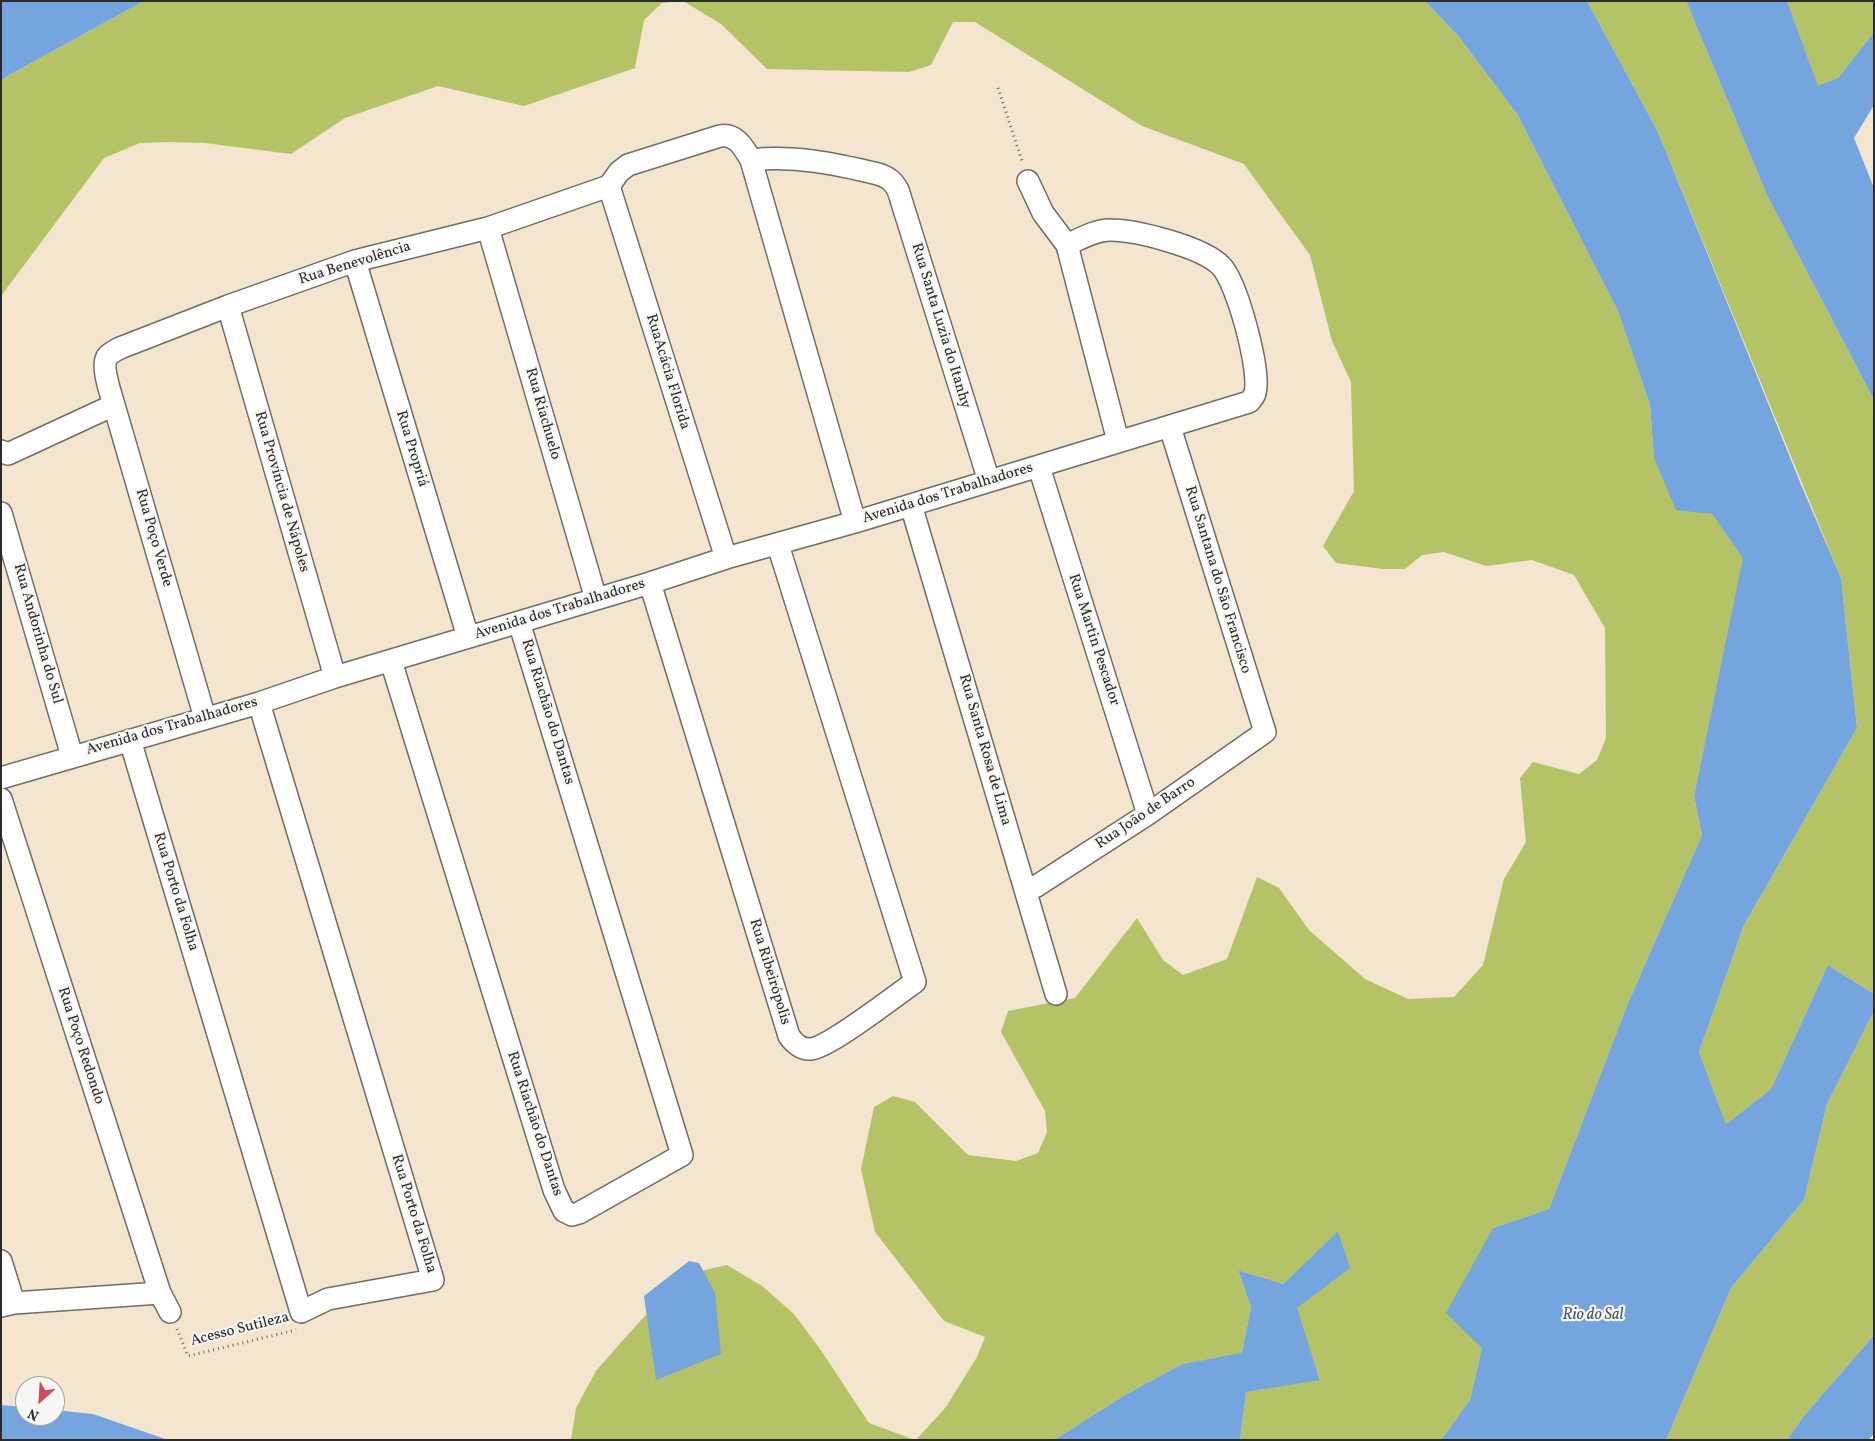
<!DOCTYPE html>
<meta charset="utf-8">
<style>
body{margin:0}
#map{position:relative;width:1875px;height:1441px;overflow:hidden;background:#f3e5ce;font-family:Vollkorn,serif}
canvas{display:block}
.frame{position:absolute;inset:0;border:2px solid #2b2b2b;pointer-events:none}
.north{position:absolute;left:15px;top:1376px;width:50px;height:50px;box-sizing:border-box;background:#f6f6f2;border:1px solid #a5a5a2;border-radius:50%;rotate:206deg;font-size:14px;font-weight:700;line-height:20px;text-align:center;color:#2b2b2b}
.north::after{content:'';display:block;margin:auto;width:18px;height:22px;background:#d1495b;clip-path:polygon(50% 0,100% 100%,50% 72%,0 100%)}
</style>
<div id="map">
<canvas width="1875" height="1441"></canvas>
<div class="frame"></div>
<div class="north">N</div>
</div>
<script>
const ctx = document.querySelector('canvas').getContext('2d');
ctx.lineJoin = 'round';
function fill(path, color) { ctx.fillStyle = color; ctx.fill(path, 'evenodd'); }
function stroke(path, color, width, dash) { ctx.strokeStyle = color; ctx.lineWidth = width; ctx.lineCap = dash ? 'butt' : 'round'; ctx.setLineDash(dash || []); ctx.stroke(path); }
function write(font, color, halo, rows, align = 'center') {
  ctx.font = font + ' Vollkorn,serif'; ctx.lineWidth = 4.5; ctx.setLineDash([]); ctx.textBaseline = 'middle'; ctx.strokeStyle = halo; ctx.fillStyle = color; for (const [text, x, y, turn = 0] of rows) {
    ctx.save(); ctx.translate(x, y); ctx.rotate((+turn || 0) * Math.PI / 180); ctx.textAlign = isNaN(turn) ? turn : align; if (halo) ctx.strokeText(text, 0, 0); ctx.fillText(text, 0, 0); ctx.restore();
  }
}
const green = new Path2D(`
 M144,1H1425L1459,37L1517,114L1618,311L1650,405L1654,458L1712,514L1744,558L1694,796L1702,835L1628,1003L1549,1209L1493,1228L1482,1348L1470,1400L1441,1440H1240L1246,1392L1320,1379L1296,1308L1349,1268L1338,1231L1283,1284L1238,1270L1251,1307L1242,1354L1182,1364L1125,1395L1054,1440H916L946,1407L977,1357L985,1337L944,1321L875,1232L861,1169L874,1107L893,1096L915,1102L968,1155L1016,1161L1038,1153L1047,1132L1045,1111L1001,1032L1008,1011L1075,998L1137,918L1163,960L1183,975L1227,959L1257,877L1279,888L1309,930L1365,979L1408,999L1454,997L1483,965L1504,879L1526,842L1520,778L1533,762L1579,774L1597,760L1606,738L1605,628L1574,575L1532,560L1486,566L1444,552L1422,555L1405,569H1383L1336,563L1323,546L1354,491L1351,382L1332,341L1310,255L1244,164L1142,126L975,22H953L931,65L909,72L767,69L721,24L683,1L662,3L644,20L635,68L524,106L438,86L345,118L291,154L205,143L169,142L140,143L104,158L1,296V81L9,75Z
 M1587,1H1686L1767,195L1874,400V994L1828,965L1771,1089L1726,1124L1699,1052L1744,925L1857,728L1841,578L1658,132Z
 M1787,1H1874V32L1838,78L1818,87Z
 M1874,1011V1335L1803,1417L1787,1440H1666L1731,1288L1804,1200L1827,1104Z
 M727,1265L762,1286L794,1314L820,1349L869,1423L915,1440H571L576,1408L596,1371L624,1339L673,1285L687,1274Z`);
const water = new Path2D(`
 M1,1H144L9,75L1,81Z
 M1425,1H1587L1658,132L1802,487L1841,578L1857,728L1744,925L1699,1052L1726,1124L1771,1089L1828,965L1874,994V1011L1827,1104L1804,1200L1731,1288L1666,1440H1441L1470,1400L1482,1348L1446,1313L1493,1228L1549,1209L1628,1003L1702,835L1694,796L1743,558L1712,514L1676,510L1654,458L1650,405L1618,311L1517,114L1459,37Z
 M1686,1H1787L1818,86L1838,78L1874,32V105L1854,138L1874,188V400L1767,195Z
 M1338,1231L1350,1268L1297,1308L1320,1380L1246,1392L1240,1440H1054L1125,1395L1182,1364L1242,1353L1251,1307L1238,1270L1283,1284Z
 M689,1261L699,1263L715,1293L721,1354L656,1380L644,1296Z
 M1874,1335V1434L1868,1440H1787L1803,1417Z
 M1,1405L25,1407V1416H55V1410L93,1414L168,1440H1Z`);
const path = new Path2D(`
 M998,88L1023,164
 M177,1329L188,1356L296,1330`);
const minor = new Path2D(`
 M751,160C794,155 837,164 878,174C888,177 893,181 898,190L989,481
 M1028,181L1043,213L1067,245
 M609,186L619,172L628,165L720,136C736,133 744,148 751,160L855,522
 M609,186L726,558
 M488,228L596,599
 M355,261L468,637
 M228,306L335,677
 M1,451L8,454L114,405
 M1039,467L1148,814
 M911,505L1056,994
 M1,513L72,756
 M650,583L789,1036C794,1043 802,1050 811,1049C830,1047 896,995 915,982L778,545
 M391,661L554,1190L564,1211L572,1215L579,1213L682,1155L519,622
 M205,718L114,405C111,394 101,367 107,357C110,353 116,350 120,348L228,306L355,261L488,228L609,186
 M130,740L301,1312L328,1299L433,1280L259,703
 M1,778L259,703L335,677L650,583L726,558L855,522L1249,402C1252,399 1254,397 1255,393C1261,371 1237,282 1221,266C1203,247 1136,230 1110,230C1095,230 1080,239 1067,245L1118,441
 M1,799L160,1293L170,1312
 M1024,885L1035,887L1148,814L1265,732L1170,427
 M1,1261L14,1303
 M1,1306L14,1303L160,1293`);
const streetNames = [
 ["Rua Benevolência",355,264,-17],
 ["Rua Santa Luzia do Itanhy",940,326,73],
 ["RuaAcácia Florida",667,372,73],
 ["Rua Riachuelo",542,414,74],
 ["Rua Propriá",411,449,73],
 ["Rua Província de Nápoles",281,492,74],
 ["Avenida dos Trabalhadores",948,494,-17],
 ["Rua Poço Verde",153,538,74],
 ["Rua Santana do São Francisco",1217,580,73],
 ["Avenida dos Trabalhadores",560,610,-17],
 ["Rua Andorinha do Sul",37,634,74],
 ["Rua Martin Pescador",1093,640,72],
 ["Rua Riachão do Dantas",547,712,73],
 ["Avenida dos Trabalhadores",172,727,-16],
 ["Rua Santa Rosa de Lima",984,750,74],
 ["Rua João de Barro",1146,814,-34],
 ["Rua Porto da Folha",175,892,73],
 ["Rua Ribeirópolis",769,972,73],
 ["Rua Poço Redondo",80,1046,72],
 ["Rua Riachão do Dantas",534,1124,72],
 ["Rua Porto da Folha",413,1214,73],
 ["Acesso Sutileza",240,1330,-14]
];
const waterNames = [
 ["Rio do Sal",1593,1316]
];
fill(green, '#b3c366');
fill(water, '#75a5df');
stroke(minor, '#716c64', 24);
stroke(path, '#716c64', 3, [1, 4]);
stroke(minor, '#fff', 21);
write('15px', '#2b2b2b', '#f6f6f2', streetNames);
write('italic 16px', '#45566a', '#f6f6f2', waterNames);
</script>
